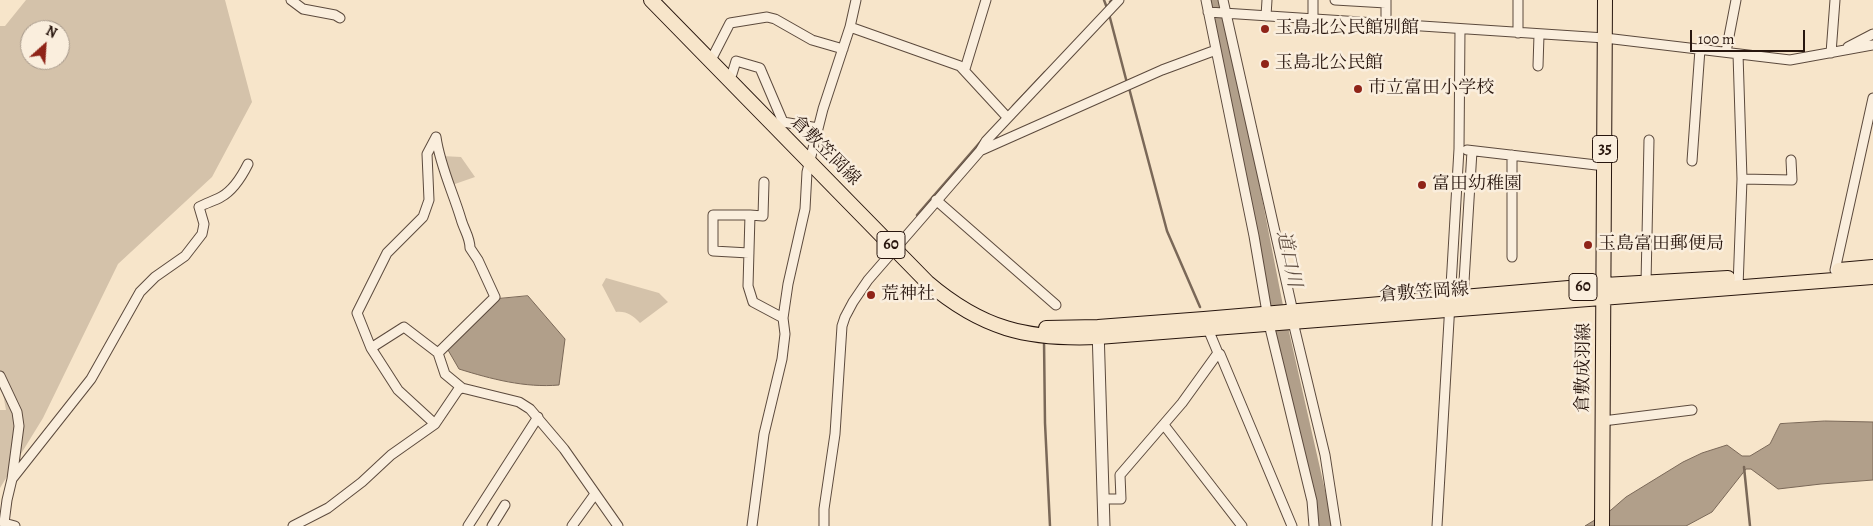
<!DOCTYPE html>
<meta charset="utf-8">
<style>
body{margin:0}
#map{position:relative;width:1873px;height:526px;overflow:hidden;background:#f7e5ca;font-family:Alegreya,serif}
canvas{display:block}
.north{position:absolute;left:20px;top:20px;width:50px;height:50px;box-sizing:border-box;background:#faeedd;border:1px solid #a6988a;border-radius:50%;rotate:26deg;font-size:14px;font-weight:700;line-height:20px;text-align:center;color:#28160e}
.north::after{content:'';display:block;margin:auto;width:18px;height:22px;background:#8f2418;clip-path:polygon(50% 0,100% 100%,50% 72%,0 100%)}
.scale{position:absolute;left:1690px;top:30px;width:115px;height:22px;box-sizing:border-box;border:2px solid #28160e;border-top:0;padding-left:6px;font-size:15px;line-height:18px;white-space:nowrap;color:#28160e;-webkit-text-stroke:4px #faeedd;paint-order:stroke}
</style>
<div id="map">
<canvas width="1873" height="526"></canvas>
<div class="north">N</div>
<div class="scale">100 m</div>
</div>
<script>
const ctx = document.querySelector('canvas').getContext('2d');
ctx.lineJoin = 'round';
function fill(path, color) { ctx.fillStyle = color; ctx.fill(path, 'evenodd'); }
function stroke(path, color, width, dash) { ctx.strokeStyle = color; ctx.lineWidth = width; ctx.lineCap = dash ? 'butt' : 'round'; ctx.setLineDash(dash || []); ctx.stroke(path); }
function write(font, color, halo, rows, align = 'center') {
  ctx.font = font + ' Alegreya,"Noto Serif JP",serif'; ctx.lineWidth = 5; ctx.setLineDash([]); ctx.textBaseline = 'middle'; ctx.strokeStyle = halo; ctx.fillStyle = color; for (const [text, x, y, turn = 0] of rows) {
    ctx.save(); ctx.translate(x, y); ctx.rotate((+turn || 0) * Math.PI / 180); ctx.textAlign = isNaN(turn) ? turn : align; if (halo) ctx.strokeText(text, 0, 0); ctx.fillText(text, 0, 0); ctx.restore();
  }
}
const green = new Path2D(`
 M26,0H225L252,102L212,177L118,264L43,418L0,488V410H6L0,377V26H5ZM30,30H60V60H30Z
 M442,156L461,157L475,177L452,185Z
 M606,278L659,293L668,302L640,323C632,315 627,311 616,312L602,285Z`);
const water = new Path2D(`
 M528,296L565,339L559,385C525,388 491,379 459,369L448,350L496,299Z
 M1825,421L1873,422V480L1821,484L1778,489L1751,469H1746L1712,512L1686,526H1585L1611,510L1626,497L1683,462L1702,453L1727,445L1742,456H1750L1770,444L1780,424Z`);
const stream = new Path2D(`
 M1104,0L1107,8
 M1110,2L1112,0
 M1109,14L1127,83
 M1129,88L1167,231L1200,307
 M1013,106L1045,72
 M917,215L982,140
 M1044,340L1045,423L1050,526
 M1744,467L1750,526`);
const river = new Path2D(`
 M1213,0L1223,36L1276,306L1326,526`);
const minor = new Path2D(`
 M291,0L303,9L335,15L340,18
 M1206,0L1254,236L1269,324L1312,501L1314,526
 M1223,0L1293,312V322L1325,455L1336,526
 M1335,0L1386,3
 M1208,12L1605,38L1790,60L1873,45
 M1266,16L1267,0
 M1313,19V0
 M1386,23V0
 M850,27L960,66L1007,117
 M1518,33V0
 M1848,47L1873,34
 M1726,52L1736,0
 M1831,53L1835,0
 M1738,54L1742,179L1738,287
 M710,62L730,23L767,17L775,19L812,40L843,49
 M1538,66L1539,35
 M965,69L986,0
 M732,74L736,61L760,68L783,122L818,128
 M436,137C440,166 453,192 461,219C464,230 470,237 470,248L478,260L495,297L438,353L445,374L462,388L519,402L530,409L564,449L618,526
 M982,150L1162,70L1216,50
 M1467,150L1605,166
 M1512,155V257
 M1692,161L1700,49
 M1742,179L1792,180L1791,160
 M764,182L763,216L750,215L748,286L753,302L783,318
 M936,200L1056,305
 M749,253L713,251V215H750
 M1835,270L1873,98
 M1646,283L1649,140
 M1463,298L1472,151
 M1208,329L1218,353L1220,354L1292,526
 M371,348L404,327L438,353
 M0,376L17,412L19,426L12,479L7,500L4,523L15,526
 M1603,421L1692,410
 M435,424L398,390L371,348L357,313L387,253L423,217L429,200L427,154L436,137
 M1164,425L1242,526
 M12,479L91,379L140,292L155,277L185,256L202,234L204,224L199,207C206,203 214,201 221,197C234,190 242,176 248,164
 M1103,499H1121L1120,475L1182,403L1218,353
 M293,526L328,508L362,482L391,455L435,424L458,390L462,388
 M468,526L538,417
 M492,526L505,505
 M572,526L595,494
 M752,526L764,434L782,359L785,334L783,318L788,284L805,209L807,172L823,109L850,27L856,0
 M824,526V509L835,434L842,326L845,317L853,302L868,280L980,151L986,141L1119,0
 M1437,526L1459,149L1460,29`);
const tertiary = new Path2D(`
 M1098,329L1104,526`);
const primary = new Path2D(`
 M651,0L927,282C982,329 1027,340 1098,337L1873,277
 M1839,270L1873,267
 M1046,328L1098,327L1204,319L1604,285L1728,278
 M1602,526L1605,0`);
const markers = [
 [1265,29,5,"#8f2418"],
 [1265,64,5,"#8f2418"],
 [1358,89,5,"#8f2418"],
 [1422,185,5,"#8f2418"],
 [1588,245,5,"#8f2418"],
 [871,295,5,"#8f2418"]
];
const shields = [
 [1605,149,25],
 [891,245,28],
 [1583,287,28]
];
const shieldNames = [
 ["35",1605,149],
 ["60",891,245],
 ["60",1583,287]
];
const poiNames = [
 ["玉島北公民館別館",1275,29],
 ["玉島北公民館",1275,64],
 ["市立富田小学校",1368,89],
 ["富田幼稚園",1432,185],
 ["玉島富田郵便局",1598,245],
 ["荒神社",881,295]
];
const streetNames = [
 ["倉敷笠岡線",825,151,45],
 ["倉敷笠岡線",1424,293,-4],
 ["倉敷成羽線",1584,368,-89]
];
const waterNames = [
 ["道口川",1288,259,78]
];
fill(green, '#d4c2aa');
fill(water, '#b19f8a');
stroke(water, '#7a6858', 1);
stroke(stream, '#7a6858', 2.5);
stroke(river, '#b19f8a', 14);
stroke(minor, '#5c4a3d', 11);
stroke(tertiary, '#5c4a3d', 13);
stroke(primary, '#28160e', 16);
stroke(minor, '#faeedd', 9);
stroke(tertiary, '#faeedd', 11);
stroke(primary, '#f7e5ca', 14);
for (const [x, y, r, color] of markers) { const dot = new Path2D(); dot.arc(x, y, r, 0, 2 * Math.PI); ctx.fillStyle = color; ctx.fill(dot); stroke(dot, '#faeedd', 2); }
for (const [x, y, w] of shields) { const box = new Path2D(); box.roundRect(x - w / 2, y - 13.5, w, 27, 4); ctx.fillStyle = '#faeedd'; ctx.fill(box); stroke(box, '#28160e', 1); }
write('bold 16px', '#28160e', null, shieldNames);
write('18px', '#28160e', '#faeedd', poiNames, 'left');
write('18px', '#28160e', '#faeedd', streetNames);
write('italic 19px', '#5f4d40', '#faeedd', waterNames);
</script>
